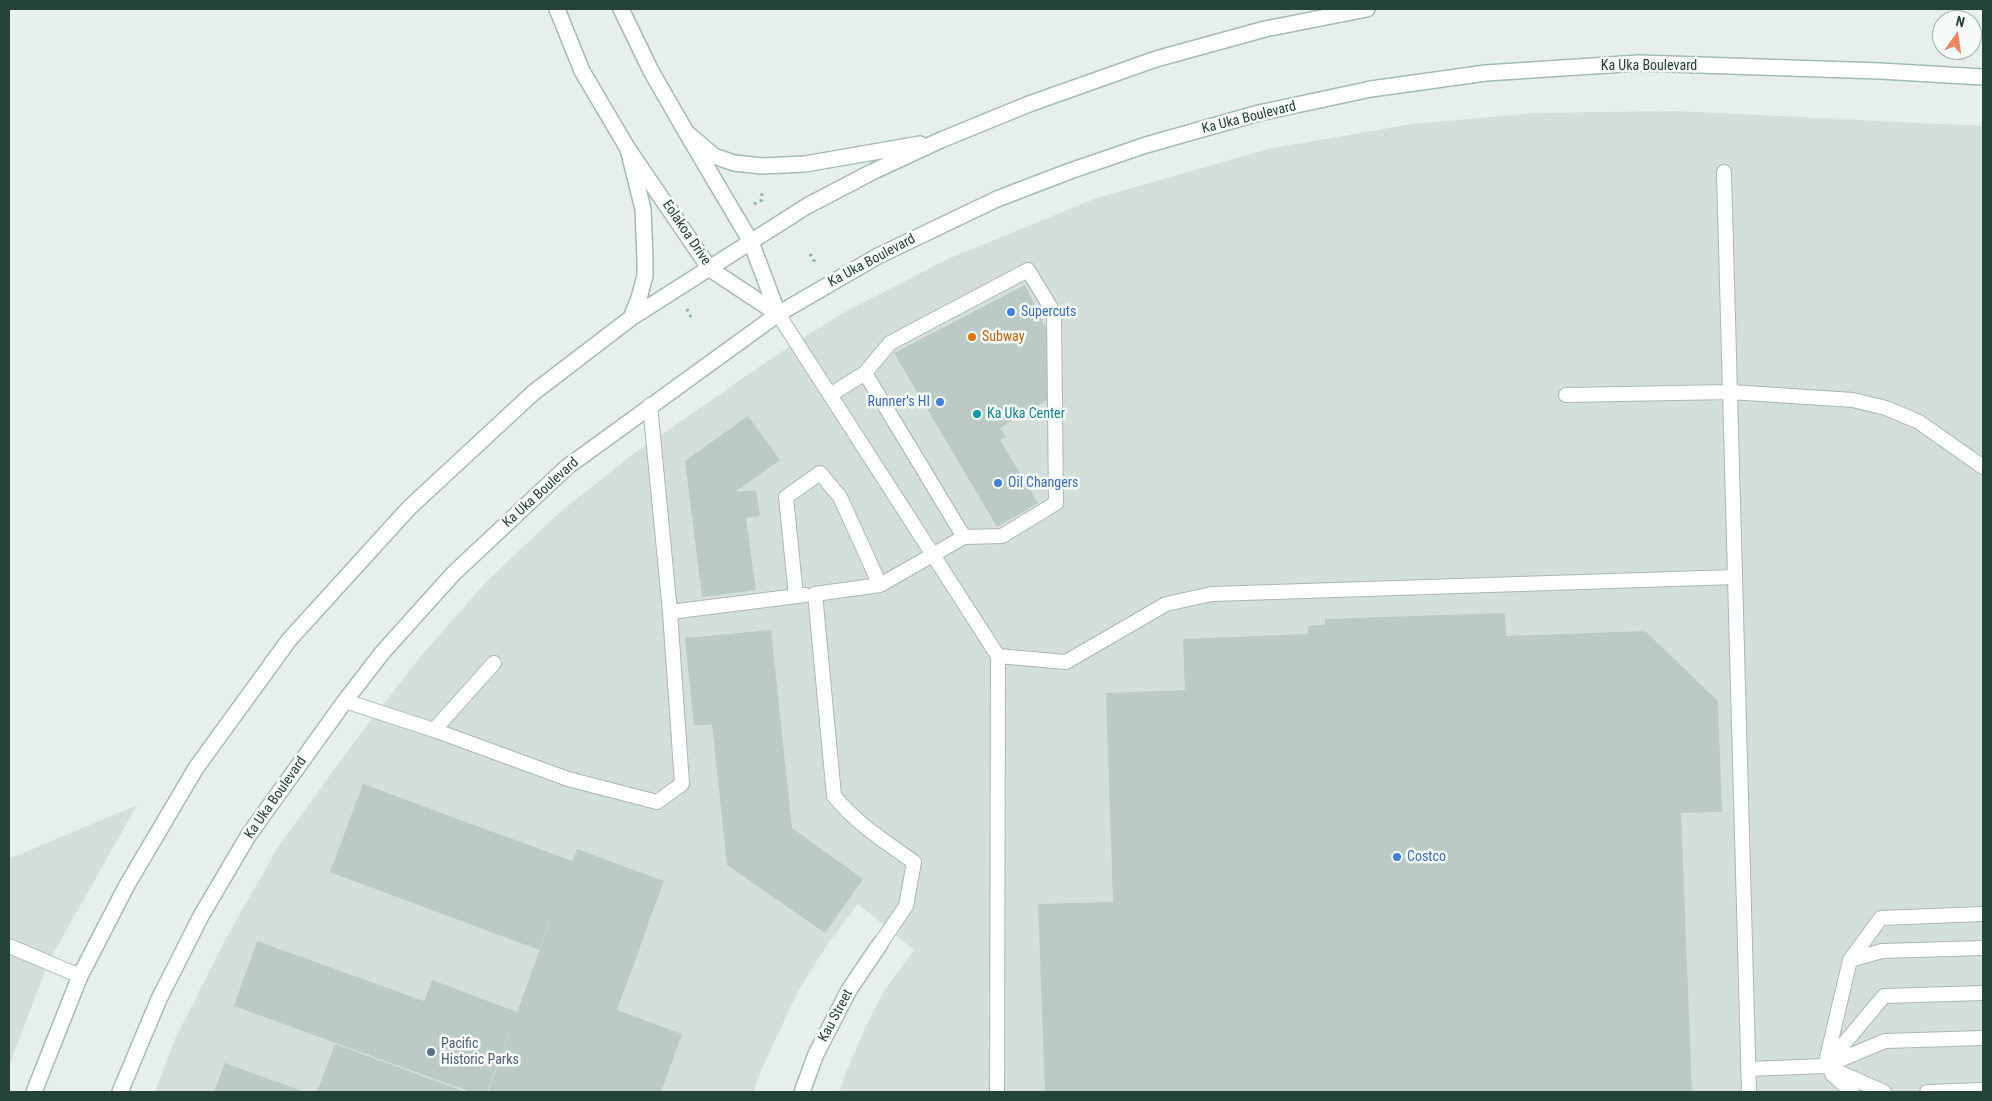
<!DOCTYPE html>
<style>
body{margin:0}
#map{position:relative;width:1992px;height:1101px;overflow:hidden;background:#e6efeb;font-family:"Roboto Condensed",sans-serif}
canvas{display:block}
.frame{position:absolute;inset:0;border:10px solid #24423a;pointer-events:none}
.north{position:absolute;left:1932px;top:10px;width:50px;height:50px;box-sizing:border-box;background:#f7fbf9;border:1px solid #a3b1ad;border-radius:50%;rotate:14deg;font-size:14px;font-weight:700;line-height:20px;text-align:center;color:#24423a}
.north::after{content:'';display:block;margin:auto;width:18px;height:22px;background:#f4845f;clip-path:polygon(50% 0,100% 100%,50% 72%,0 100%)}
</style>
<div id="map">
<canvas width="1992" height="1101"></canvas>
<div class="frame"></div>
<div class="north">N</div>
</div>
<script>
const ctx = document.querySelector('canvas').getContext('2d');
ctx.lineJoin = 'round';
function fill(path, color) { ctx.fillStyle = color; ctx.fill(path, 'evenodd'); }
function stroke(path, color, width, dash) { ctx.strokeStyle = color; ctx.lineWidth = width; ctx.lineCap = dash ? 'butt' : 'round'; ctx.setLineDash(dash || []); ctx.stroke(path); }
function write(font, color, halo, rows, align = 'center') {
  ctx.font = font + ' "Roboto Condensed",sans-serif'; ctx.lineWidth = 5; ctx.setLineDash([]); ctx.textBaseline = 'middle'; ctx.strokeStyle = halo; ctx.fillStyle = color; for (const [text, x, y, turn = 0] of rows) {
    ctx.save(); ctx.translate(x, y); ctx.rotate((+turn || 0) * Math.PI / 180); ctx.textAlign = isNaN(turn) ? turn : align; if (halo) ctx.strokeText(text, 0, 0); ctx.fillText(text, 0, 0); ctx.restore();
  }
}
const built = new Path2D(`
 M1675,111L1983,126V1092H839L844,1077L867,1024L884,991L914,950L858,904L827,945L797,993L756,1082L754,1092H155L175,1039L225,940L280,844L355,741L420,657L486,582L560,512L628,458L772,358L841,314L950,258L1094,199L1268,149L1412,124L1536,113Z
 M137,805L49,961L9,1066V859Z`);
const building = new Path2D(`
 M1025,285L1047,331V400L1000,428L1006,437L1000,440L1038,503L997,527L894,353Z
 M748,416L780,460L735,492L756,490L760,516L746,518L756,590L702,597L685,461Z
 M1505,613L1506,636L1645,631L1718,701L1722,812L1681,813L1692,1092H1045L1038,904L1113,902L1106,693L1185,690L1183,639L1308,634V626L1325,625V619Z
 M771,630L792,828L863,879L825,933L727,865L712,724L694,726L685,638Z
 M363,784L572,861L577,849L664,881L617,1010L682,1034L661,1092H488L564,883L539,950L330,872Z
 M257,941L424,1001L432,980L517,1012L487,1092H471L234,1006Z
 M335,1044L466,1092H317Z
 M225,1063L305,1092H214Z`);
const path = new Path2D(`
 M754,204L762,200V190
 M810,254L816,264
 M687,309L692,319`);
const service = new Path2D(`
 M1724,172L1749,1092
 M778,314L998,656L1066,662L1166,604L1212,594L1735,577
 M865,373L890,343L1028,270L1054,313L1056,503L1002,536L964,537
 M830,395L865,373L964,537L880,585L815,594L834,796C857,824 884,841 914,862L906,906L880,944
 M1566,395L1730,392L1853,400L1886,408L1919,422L1983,467
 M796,596L786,497L820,473L840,497L880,585
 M670,612L805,595
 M345,701L434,730L568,779L657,802L682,784L670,612L650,405
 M434,730L494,663
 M9,946L80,976
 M1850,960L1882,951L1983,948
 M1827,1064L1884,996L1983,993
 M1825,1066L1850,960L1881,918L1983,914
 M1825,1066L1884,1092
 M1748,1069L1825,1066L1885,1041L1983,1038
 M1832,1074L1852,1092
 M997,1092L998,656
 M1927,1092L1983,1090`);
const minor = new Path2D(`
 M802,1092L816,1054L849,990L880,944`);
const tertiary = new Path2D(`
 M557,9L582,71L628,149L710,269L778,314
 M621,9L651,71L686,132L751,242L778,314`);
const secondary = new Path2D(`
 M686,132L714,156L734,163L762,166L805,164L920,144
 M628,149L643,209L645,259V276L639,298L631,318
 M34,1092L80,976L127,885L196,768L289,640L409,508L533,393L631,318L807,206L874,171L941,140L1029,104L1156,59L1265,29L1367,9
 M120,1092L159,999L201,916L248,836L345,701L382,653L453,574L567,467L778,314L878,256L997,199L1070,171L1146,145L1259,113L1371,89L1486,73L1639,63L1880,71L1983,77`);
const markers = [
 [1011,312,5,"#3f7fe0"],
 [972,337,5,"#e8710a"],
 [940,402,5,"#3f7fe0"],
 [977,414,5,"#0f9aa8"],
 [998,483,5,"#3f7fe0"],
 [1397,857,5,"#3f7fe0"],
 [431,1052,5,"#5c6f8a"]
];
const streetNames = [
 ["Ka Uka Boulevard",1649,66],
 ["Ka Uka Boulevard",1249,118,-14],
 ["Eolakoa Drive",686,233,56],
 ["Ka Uka Boulevard",872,261,-28],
 ["Ka Uka Boulevard",541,493,-42],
 ["Ka Uka Boulevard",276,798,-55],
 ["Kau Street",836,1016,-62]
];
const shopNames = [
 ["Supercuts",1021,312],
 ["Runner's HI",930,402,"right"],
 ["Oil Changers",1008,483],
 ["Costco",1407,857]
];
const foodNames = [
 ["Subway",982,337]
];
const cultureNames = [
 ["Ka Uka Center",987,414]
];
const serviceNames = [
 ["Pacific",441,1044],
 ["Historic Parks",441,1060]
];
fill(built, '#d4dfda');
fill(building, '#bbcac4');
stroke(service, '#a8b8b2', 16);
stroke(minor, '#a8b8b2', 18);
stroke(tertiary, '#a8b8b2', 18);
stroke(secondary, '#a4bbb3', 18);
stroke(path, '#86b3a5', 3, [2.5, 4]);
stroke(service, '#fff', 14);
stroke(minor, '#fff', 15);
stroke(tertiary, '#fff', 15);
stroke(secondary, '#fff', 15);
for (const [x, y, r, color] of markers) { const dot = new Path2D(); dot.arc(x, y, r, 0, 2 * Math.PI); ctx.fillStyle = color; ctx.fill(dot); stroke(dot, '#f7fbf9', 2); }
write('14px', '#24423a', '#f7fbf9', streetNames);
write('14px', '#366cbe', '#f7fbf9', shopNames, 'left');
write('14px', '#c56008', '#f7fbf9', foodNames, 'left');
write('14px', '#0d838f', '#f7fbf9', cultureNames, 'left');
write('14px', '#4e5e75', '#f7fbf9', serviceNames, 'left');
</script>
